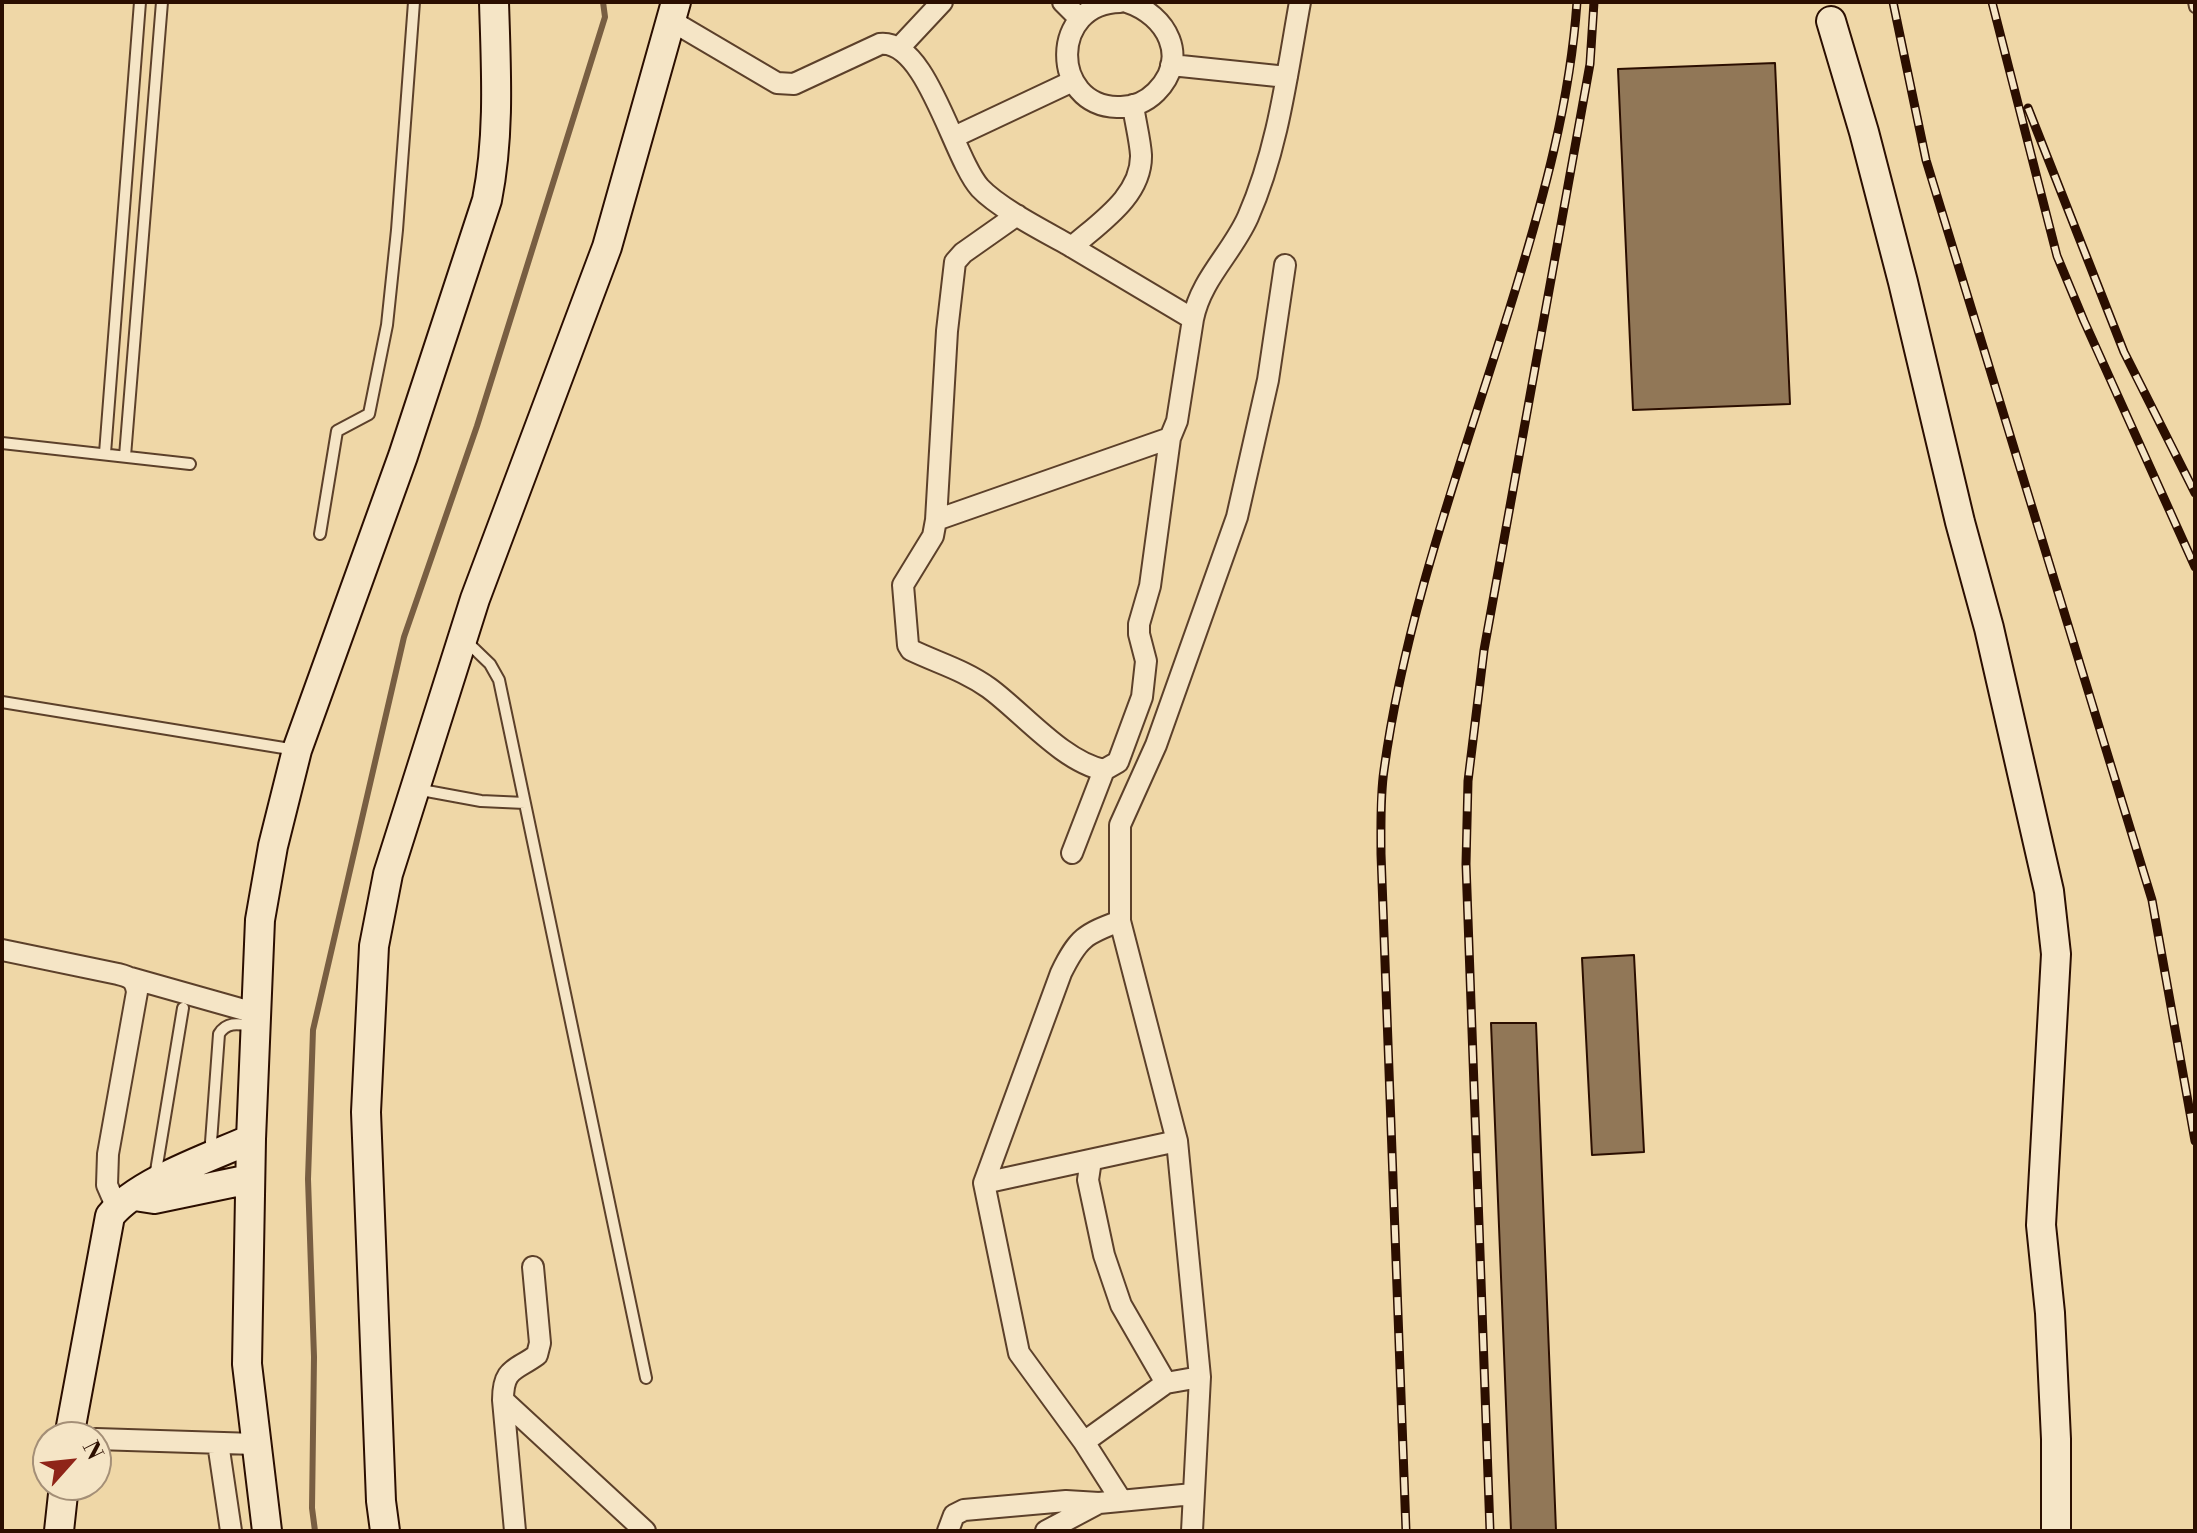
<!DOCTYPE html>
<style>
body{margin:0}
#map{position:relative;width:2197px;height:1533px;overflow:hidden;background:#efd7a7;font-family:"Libre Bodoni",serif}
canvas{display:block}
.frame{position:absolute;inset:0;border:4px solid #2b0e00;pointer-events:none}
.north{position:absolute;left:32px;top:1421px;width:80px;height:80px;box-sizing:border-box;background:#f5e5c6;border:2px solid #a48f77;border-radius:50%;rotate:63deg;font-size:22px;font-weight:700;line-height:32px;text-align:center;color:#2b0e00}
.north::after{content:'';display:block;margin:auto;width:28px;height:36px;background:#8f2418;clip-path:polygon(50% 0,100% 100%,50% 72%,0 100%)}
</style>
<div id="map">
<canvas width="2197" height="1533"></canvas>
<div class="frame"></div>
<div class="north">N</div>
</div>
<script>
const ctx = document.querySelector('canvas').getContext('2d');
ctx.lineJoin = 'round';
function stroke(path, color, width, dash) { ctx.strokeStyle = color; ctx.lineWidth = width; ctx.lineCap = dash ? 'butt' : 'round'; ctx.setLineDash(dash || []); ctx.stroke(path); }
function fill(path, color) { ctx.fillStyle = color; ctx.fill(path, 'evenodd'); }
const stream = new Path2D(`
 M315,1531L312,1508L314,1357L308,1179L313,1030L404,637L477,426L605,17L603,2`);
const building = new Path2D(`
 M1775,63L1790,404L1633,410L1618,69Z
 M1634,955L1644,1152L1592,1155L1582,958Z
 M1491,1023H1536L1556,1531H1511Z`);
const lane = new Path2D(`
 M2194,2L2195,7
 M2,443L190,464
 M105,453L140,2
 M125,456L162,2
 M320,534L337,431L369,414L387,325L397,230L414,2
 M464,639L490,664L499,680L646,1378
 M2,702L296,750
 M416,789L481,801L525,803
 M211,1142L219,1034C227,1021 239,1024 253,1026
 M155,1177L183,1008`);
const street = new Path2D(`
 M1063,2L1080,19
 M1120,2C1050,3 1050,105 1117,107C1132,108 1146,102 1156,92C1190,58 1167,15 1127,2
 M670,20L777,83L794,84L880,44C927,39 953,158 980,188C999,208 1042,230 1067,244C1109,269 1151,294 1193,319C1201,279 1232,253 1248,217C1278,149 1287,74 1300,2
 M899,48L942,2
 M1171,65L1287,77
 M954,137L1073,81
 M1017,215L963,253L955,262L947,331L936,520L933,536L903,585L908,645L911,650C938,663 964,670 989,688C1022,712 1063,762 1104,770L1118,762L1142,697L1146,661L1139,634V624L1150,586L1170,438L1177,421L1193,319
 M1072,247C1099,223 1142,196 1141,155C1140,139 1135,121 1133,105
 M936,520L1170,438
 M1072,853L1104,770
 M1120,921C1085,934 1078,938 1061,973L984,1183L1019,1353L1084,1442L1166,1383L1200,1377
 M2,950L118,974C130,977 135,979 137,992L108,1154L107,1185L117,1208
 M131,978L255,1013
 M1091,1160L1088,1180L1104,1255L1121,1305L1166,1383
 M984,1183L1177,1141
 M503,1400C503,1368 515,1371 537,1355L540,1343L533,1267
 M96,1439L255,1444
 M1084,1442L1121,1500
 M218,1443L231,1531
 M515,1531L503,1400L645,1531
 M948,1531L954,1515L964,1510L1066,1501L1099,1503
 M1046,1531L1099,1503L1193,1494
 M1192,1531L1200,1377L1177,1141L1120,921V825L1156,745L1237,517L1268,380L1285,265`);
const secondary = new Path2D(`
 M1831,21L1864,132L1903,282L1960,522L1989,628L2049,891L2056,954L2041,1225L2050,1313L2056,1439V1531
 M141,1197L154,1199L250,1179
 M69,1437L110,1216C137,1182 211,1157 251,1139
 M59,1531L64,1485
 M267,1531L247,1364L251,1139L260,920L273,846L297,750L403,456L487,200C500,134 496,69 494,2
 M385,1531L381,1501L366,1112L374,946L388,874L475,599L607,247L676,2`);
const rail = new Path2D(`
 M1893,2L1926,160L2152,900L2195,1141
 M1992,2L2057,256L2084,321L2195,567
 M2028,108L2124,352L2195,493
 M1406,1531L1381,854C1381,826 1380,797 1384,770C1406,608 1467,448 1515,291C1544,196 1570,102 1577,2
 M1490,1531L1466,864L1468,781L1484,650L1590,64L1594,2`);
stroke(stream, '#785e42', 6);
fill(building, '#917757');
stroke(building, '#2b0e00', 2);
stroke(lane, '#5c402a', 14);
stroke(street, '#5c402a', 24);
stroke(secondary, '#2b0e00', 32);
stroke(lane, '#f5e5c6', 10);
stroke(street, '#f5e5c6', 20);
stroke(secondary, '#f5e5c6', 28);
stroke(rail, '#2b0e00', 9);
stroke(rail, '#f5e5c6', 6, [18]);
</script>
